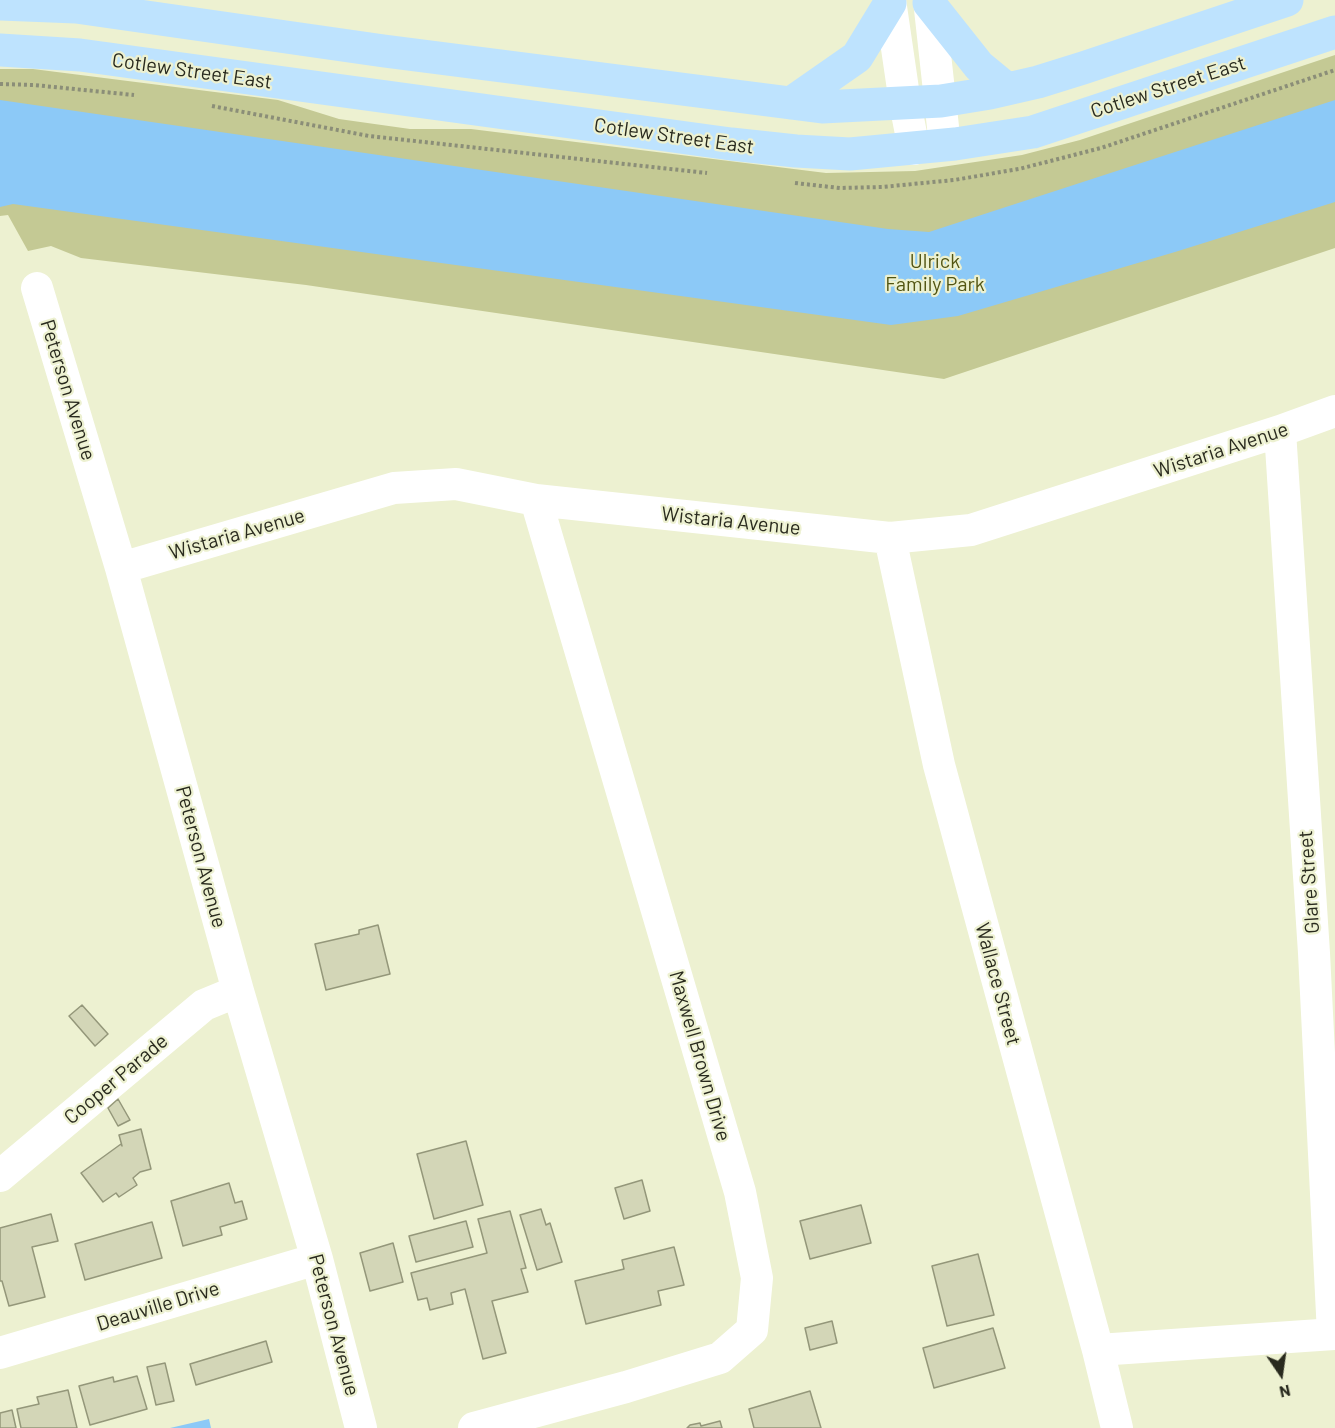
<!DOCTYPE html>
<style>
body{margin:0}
#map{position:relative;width:1335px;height:1428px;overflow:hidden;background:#edf1d1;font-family:Barlow,sans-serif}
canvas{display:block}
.north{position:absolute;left:1251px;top:1344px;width:60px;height:60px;-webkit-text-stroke:4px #edf1d1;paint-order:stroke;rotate:167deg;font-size:16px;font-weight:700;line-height:24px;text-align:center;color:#292a1e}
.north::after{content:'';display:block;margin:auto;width:21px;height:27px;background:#292a1e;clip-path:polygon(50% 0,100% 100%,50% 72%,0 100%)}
</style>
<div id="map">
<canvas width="1335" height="1428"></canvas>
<div class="north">N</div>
</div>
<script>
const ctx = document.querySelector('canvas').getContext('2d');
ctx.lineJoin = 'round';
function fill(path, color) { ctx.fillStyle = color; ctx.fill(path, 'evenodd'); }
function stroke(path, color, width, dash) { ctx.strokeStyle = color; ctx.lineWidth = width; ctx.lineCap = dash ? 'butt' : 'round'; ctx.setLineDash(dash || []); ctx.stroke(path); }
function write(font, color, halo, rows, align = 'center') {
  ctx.font = font + ' Barlow,sans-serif'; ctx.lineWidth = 4.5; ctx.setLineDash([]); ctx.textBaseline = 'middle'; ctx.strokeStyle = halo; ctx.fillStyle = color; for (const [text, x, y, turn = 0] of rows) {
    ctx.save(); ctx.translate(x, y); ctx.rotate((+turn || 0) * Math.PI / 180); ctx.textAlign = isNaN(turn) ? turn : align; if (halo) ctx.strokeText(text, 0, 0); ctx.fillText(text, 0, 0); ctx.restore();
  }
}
const green = new Path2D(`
 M1335,55V248L944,379L306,285L81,258L51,246L28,251L8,215L0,216V69H33L278,100L339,119L410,129H471L826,173L915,171L1022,155L1080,140Z`);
const water = new Path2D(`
 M0,100L888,229L929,232L1335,100V202L1175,252L958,316L891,325L13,204L0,207Z
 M209,1419L211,1428H170Z`);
const building = new Path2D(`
 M378,925L390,974L326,990L315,944L359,934V930Z
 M82,1005L108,1034L95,1046L69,1016Z
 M118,1099L130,1120L118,1126L108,1108Z
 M141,1129L151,1169L140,1172L133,1178L137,1185L119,1197L116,1193L103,1202L81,1173L121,1144L122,1146L119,1135Z
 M466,1141L483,1205L434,1219L417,1154Z
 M642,1180L650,1211L624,1219L615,1188Z
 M229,1183L235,1203L242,1201L247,1219L220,1227L222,1235L183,1246L171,1201Z
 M861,1205L871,1243L810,1259L800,1221Z
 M541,1209L546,1225L550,1223L562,1262L537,1270L520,1215Z
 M510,1211L526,1268L521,1269L528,1292L492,1301L506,1353L483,1359L465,1289L451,1293L453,1304L430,1310L427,1298L418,1300L411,1273L487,1253L478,1219Z
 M51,1214L58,1241L32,1247L45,1297L9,1306L2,1281H0V1228Z
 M466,1221L473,1247L416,1262L409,1236Z
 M152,1222L162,1258L85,1280L75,1244Z
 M393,1243L403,1282L370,1291L360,1253Z
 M674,1247L684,1285L658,1291L661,1305L586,1324L575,1281L624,1269L622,1260Z
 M978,1254L994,1315L947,1326L932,1266Z
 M832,1321L837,1343L810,1350L805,1328Z
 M993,1328L1005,1368L934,1388L923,1348Z
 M266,1341L272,1362L196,1385L190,1364Z
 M165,1363L174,1401L156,1405L147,1367Z
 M137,1376L147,1409L90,1425L79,1386L113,1377L114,1382Z
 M68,1390L77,1428H21L17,1409L39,1404L37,1397Z
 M810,1391L821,1428H754L749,1409Z
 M12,1410L16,1428H0V1413Z
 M720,1421L722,1428H687L690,1425L700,1423L701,1426Z`);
const path = new Path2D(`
 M0,84L34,85L134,95
 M212,106L369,136L707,173
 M795,183L840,188L882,187L954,180L1019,169L1101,148L1335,70`);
const minor = new Path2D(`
 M890,0L905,103L914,149
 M929,0L945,145
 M37,288L121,568L238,991L317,1259L361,1428
 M1280,431L1314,953L1333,1334
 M890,538L939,765L1098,1350L1117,1428
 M121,568L394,488L456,484L536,500L890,538L971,530L1280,431L1335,411
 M0,1176L204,1005L238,991
 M1098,1350L1335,1334
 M0,1353L317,1259
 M474,1428L626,1387L720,1358L752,1330L757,1278L740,1192L536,500`);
const major = new Path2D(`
 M929,3L979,66L1007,89
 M0,4L76,7L384,51L822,107L941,101L990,93L1038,82L1083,68L1287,0
 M0,50L80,55L731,144L796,151L850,154L955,144L1033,132L1335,32
 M791,103L857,57L890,3`);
const streetNames = [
 ["Cotlew Street East",192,71,8],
 ["Cotlew Street East",1168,87,-18],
 ["Cotlew Street East",674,136,8],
 ["Peterson Avenue",68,390,73],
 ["Wistaria Avenue",1221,450,-18],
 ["Wistaria Avenue",731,521,6],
 ["Wistaria Avenue",237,534,-16],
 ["Peterson Avenue",201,857,75],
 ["Glare Street",1309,882,-94],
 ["Wallace Street",998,984,75],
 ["Maxwell Brown Drive",700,1056,74],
 ["Cooper Parade",116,1079,-40],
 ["Deauville Drive",158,1306,-17],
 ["Peterson Avenue",334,1325,75]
];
const parkNames = [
 ["Ulrick",935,261],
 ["Family Park",935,284]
];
fill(green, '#c4c994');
fill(water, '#8cc9f7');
fill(building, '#d3d6b7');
stroke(building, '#94977a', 1.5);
stroke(path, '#8b8e78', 4, [3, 3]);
stroke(minor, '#fff', 32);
stroke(major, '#bee3fe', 33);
write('20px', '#292a1e', '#edf1d1', streetNames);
write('20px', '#515412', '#edf1d1', parkNames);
</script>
